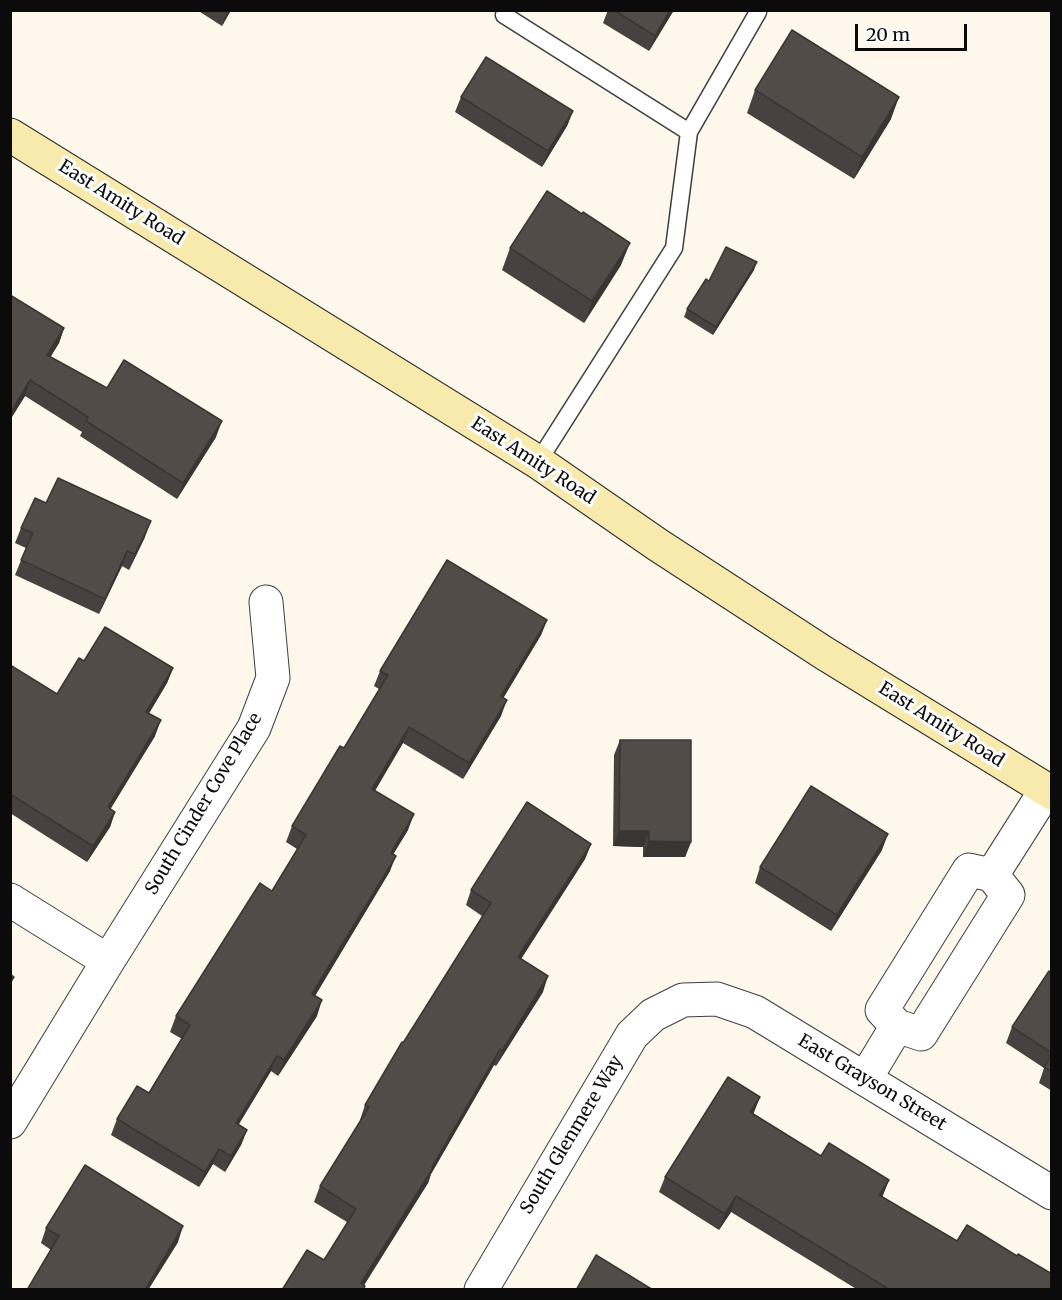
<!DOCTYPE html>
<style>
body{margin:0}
#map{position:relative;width:1062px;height:1300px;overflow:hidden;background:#fdf8eb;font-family:Merriweather,serif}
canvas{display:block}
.frame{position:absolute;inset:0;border:12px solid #0b0b0b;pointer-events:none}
.scale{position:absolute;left:855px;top:24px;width:112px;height:27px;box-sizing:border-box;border:3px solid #0b0b0b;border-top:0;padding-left:8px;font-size:18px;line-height:21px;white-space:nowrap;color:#0b0b0b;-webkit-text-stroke:4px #fff;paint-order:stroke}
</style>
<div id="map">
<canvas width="1062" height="1300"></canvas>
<div class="frame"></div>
<div class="scale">20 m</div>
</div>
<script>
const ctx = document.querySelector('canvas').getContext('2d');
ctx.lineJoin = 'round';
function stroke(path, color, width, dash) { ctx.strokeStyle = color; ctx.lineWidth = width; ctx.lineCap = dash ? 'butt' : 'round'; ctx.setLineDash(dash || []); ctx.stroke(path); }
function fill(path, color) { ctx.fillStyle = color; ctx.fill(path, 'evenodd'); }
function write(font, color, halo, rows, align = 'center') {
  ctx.font = font + ' Merriweather,serif'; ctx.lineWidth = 6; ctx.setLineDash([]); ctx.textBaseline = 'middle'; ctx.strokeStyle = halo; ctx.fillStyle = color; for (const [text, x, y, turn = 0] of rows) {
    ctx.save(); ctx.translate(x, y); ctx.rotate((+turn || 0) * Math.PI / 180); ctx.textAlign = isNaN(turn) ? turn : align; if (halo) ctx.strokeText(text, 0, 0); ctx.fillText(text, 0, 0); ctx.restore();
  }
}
const service = new Path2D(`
 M507,10L504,15L689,132
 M538,462L674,248L689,132L758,12L756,10`);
const minor = new Path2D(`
 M969,870L992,875L1008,895L921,1034L897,1026L882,1010Z
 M992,875L1046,790
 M10,900L108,961
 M865,1079L897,1026
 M10,1122L108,961L254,728L273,678L266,602
 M481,1290L632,1035L653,1015L683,1000L717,999L755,1012L1052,1193`);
const secondary = new Path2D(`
 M10,135L538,462L658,545L824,653L1052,793`);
const wall = new Path2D(`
 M197,10H231L222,26Z
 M608,10H674L649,51L603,23Z
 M755,90L891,119L854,179L747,113Z
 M461,97L573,111L567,126L542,167L455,112Z
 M510,248L621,265L584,323L502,270Z
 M754,270L713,335L684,317L687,309L709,281Z
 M10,295L64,328L59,343L50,357L107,388L216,437L177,499L80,436L82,432L25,396L10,420Z
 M46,503L145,537L129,570L122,566L99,614L15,575L26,548L15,543L21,528Z
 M547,620L541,635L503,698L501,716L463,779L403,743L375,791L408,830L393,854L390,871L315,996L317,1016L278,1076L271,1071L238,1125L247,1130L241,1145L225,1172L213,1164L199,1187L111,1135L117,1119L149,1093L182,1039L170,1032L176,1016L272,891L297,849L286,842L292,826L344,748L379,689L374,686L380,671Z
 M84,661L173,668L167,683L149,713L155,736L110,809L115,812L110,827L87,862L10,813V665L57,694Z
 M620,740L691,842L685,857H643V847L613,846L614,755Z
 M591,844L585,859L521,959L543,992L496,1066L494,1065L431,1174L428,1183L364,1285L365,1286L364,1290H282L324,1260L347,1222L314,1202L320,1186L361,1121L360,1120L365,1105L482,916L466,905L471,890Z
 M882,850L831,931L755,883L760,867Z
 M1052,973V1091L1039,1083L1044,1068L1006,1043L1012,1027Z
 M760,1097L753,1114L821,1156L889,1180L882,1197L957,1241L1052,1290H858L731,1212L719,1230L659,1192L665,1177Z
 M46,1228L178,1242L148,1290H27L51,1250L41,1243Z`);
const shadedWall = new Path2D(`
 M227,10H231L222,26Z
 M670,10H674L649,51L655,36Z
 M899,97L891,119L854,179L862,157Z
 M573,111L567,126L542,167L548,151Z
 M630,243L621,265L584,323L592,301Z
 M757,262L754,270L713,335L716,327Z
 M64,328L59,343L42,371L47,355Z
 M30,380L25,396L10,420V414Z
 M222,421L216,437L177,499L183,483Z
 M151,521L145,537L129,570L135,554Z
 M127,551L122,566L99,614L105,599Z
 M547,620L541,635L495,712L501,696Z
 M173,668L167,683L141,727L146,712Z
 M507,700L501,716L463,779L469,763Z
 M161,720L155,736L102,823L108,807Z
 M409,727L403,743L366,805L372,789Z
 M115,812L110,827L87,862L93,846Z
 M414,814L408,830L385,868L391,853Z
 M619,831H649L643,847L613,846Z
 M888,834L882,850L831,931L837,915Z
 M649,841L691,842L685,857H643Z
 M591,844L585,859L512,973L518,957Z
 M396,856L390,871L307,1009L312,994Z
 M548,976L543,992L496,1066L502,1051Z
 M322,1000L317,1016L278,1076L284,1060Z
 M500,1049L494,1065L431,1174L428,1183L361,1290V1283L432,1167Z
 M277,1056L271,1071L230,1139L236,1123Z
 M760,1097L754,1112L744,1128L750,1112Z
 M247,1130L241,1145L225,1172L231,1156Z
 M219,1149L213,1164L199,1187L205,1172Z
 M889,1180L883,1195L874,1211L879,1195Z
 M736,1196L731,1212L719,1230L725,1214Z
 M183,1226L178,1242L148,1290H145Z`);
const building = new Path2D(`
 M614,10H670L655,36Z
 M792,30L899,97L862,157L755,90Z
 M486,57L573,111L548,151L461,97Z
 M547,191L582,214L583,212L630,243L592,301L510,248Z
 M726,247L757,262L716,327L687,309L706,279L709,281Z
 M10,295L64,328L47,355L107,388L124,360L222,421L183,483L86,421L88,417L30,380L10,414Z
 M58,478L151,521L135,554L127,551L105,599L21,560L33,533L21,528L35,498L46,503Z
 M447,560L547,620L501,696L507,700L469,763L409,727L372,789L414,814L391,853L396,856L312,994L322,1000L284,1060L277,1056L236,1123L247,1130L231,1156L219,1149L205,1172L117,1119L137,1086L149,1093L190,1025L176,1016L260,883L272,891L306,835L292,826L340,746L344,748L388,675L380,671Z
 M105,627L173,668L146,712L161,720L108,807L115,812L93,846L10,794V665L57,694L79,658L84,661Z
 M620,740H691V842L649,841V831H619Z
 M811,786L888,834L837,915L760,867Z
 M527,802L591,844L518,957L548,976L502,1051L500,1049L432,1167L433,1168L361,1283L365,1286L363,1290H282L307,1250L324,1260L356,1209L320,1186L369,1107L365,1105L402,1042L403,1043L491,903L471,890Z
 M1049,971L1052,973V1053L1012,1027Z
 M10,974L14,977L10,983Z
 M1052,1055V1072L1044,1067Z
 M728,1077L760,1097L750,1112L821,1156L829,1143L889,1180L879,1195L957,1241L967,1225L1017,1256L1018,1254L1052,1274V1285L1049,1290H887V1288L736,1196L725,1214L665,1177Z
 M85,1165L183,1226L145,1290H27L59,1236L46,1228Z
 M596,1255L653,1290H576Z`);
const streetNames = [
 ["East Amity Road",121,203,32],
 ["East Amity Road",533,461,33],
 ["East Amity Road",941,725,32],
 ["South Cinder Cove Place",204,804,-59],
 ["East Grayson Street",872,1083,31],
 ["South Glenmere Way",572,1135,-59]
];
stroke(service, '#3e3e3e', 19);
stroke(minor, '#3e3e3e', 35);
stroke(secondary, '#2d2d2d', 35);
stroke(service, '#fff', 16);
stroke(minor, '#fff', 33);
stroke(secondary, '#f7eaac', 33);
fill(wall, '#47413f');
fill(shadedWall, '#393533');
fill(building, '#524c49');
stroke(building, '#393533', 1.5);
write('18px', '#0b0b0b', '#fff', streetNames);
</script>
